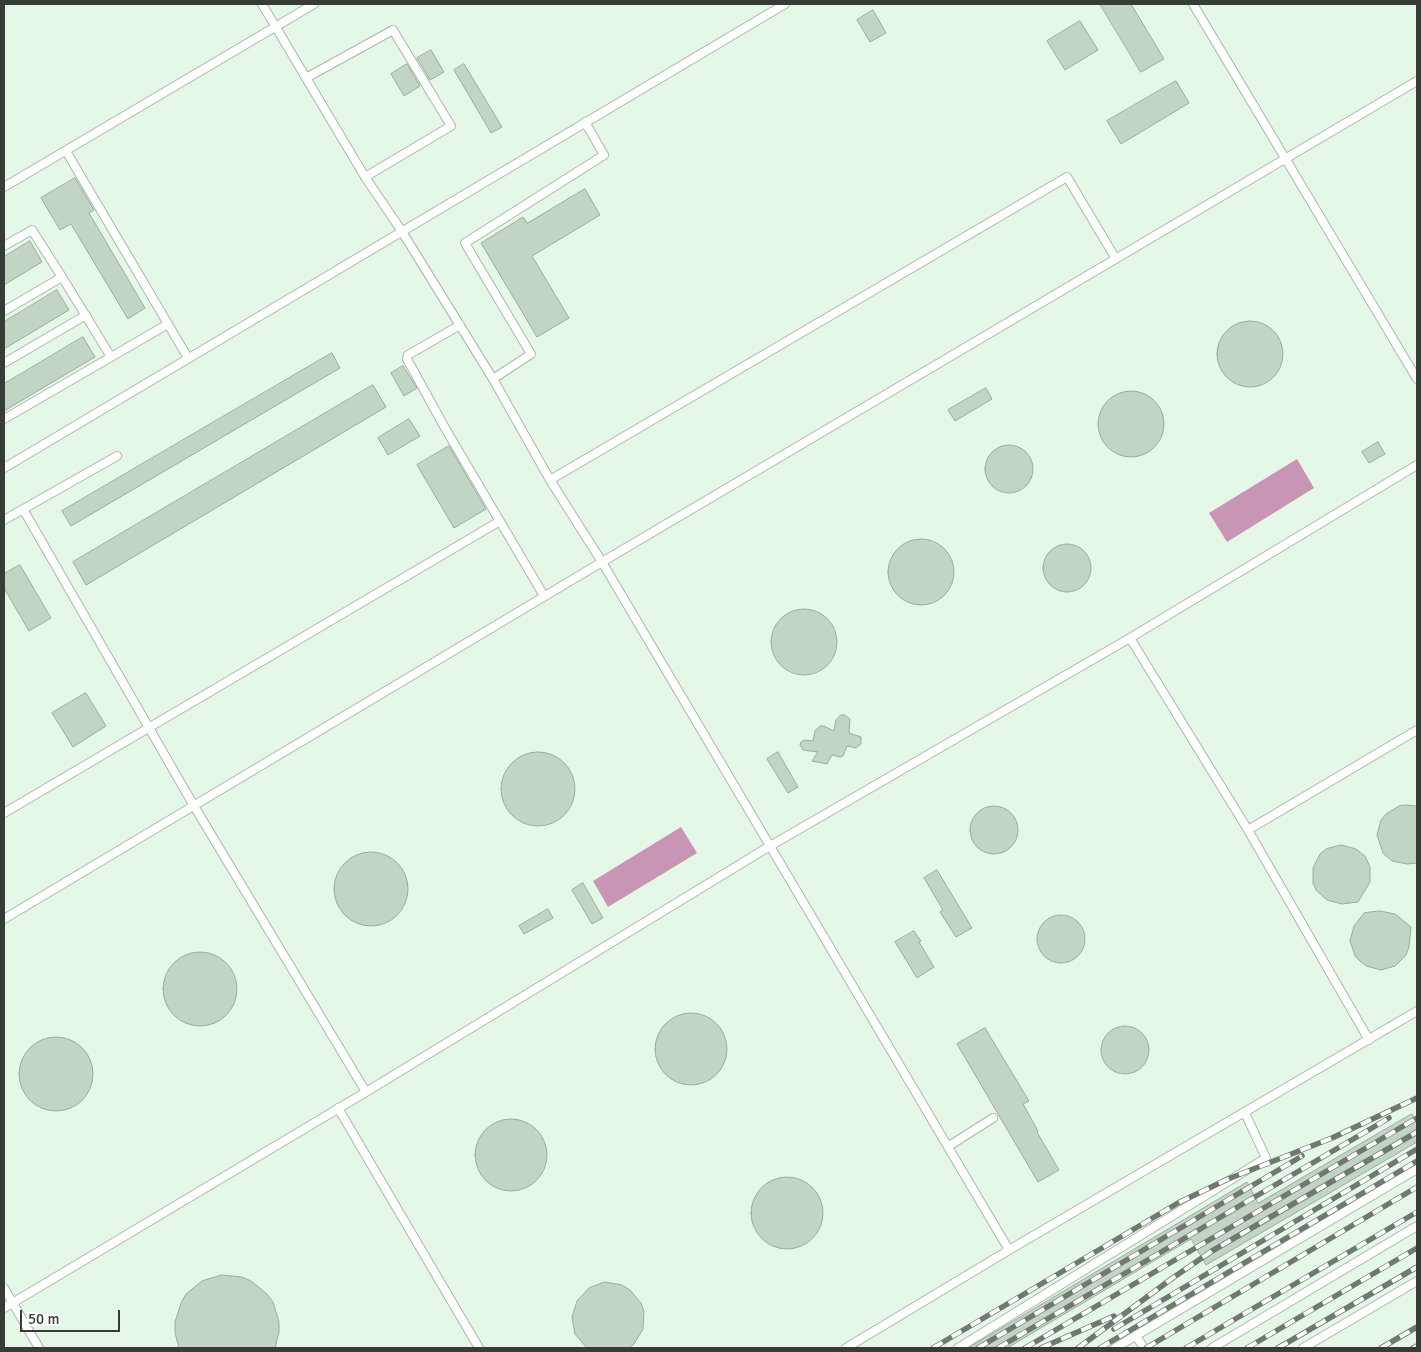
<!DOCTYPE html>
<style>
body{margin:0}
#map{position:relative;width:1421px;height:1352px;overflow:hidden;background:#e5f8e7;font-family:Signika,sans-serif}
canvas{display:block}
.frame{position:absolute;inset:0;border:5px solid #363d37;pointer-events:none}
.scale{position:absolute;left:20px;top:1310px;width:100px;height:22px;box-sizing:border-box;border:2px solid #363d37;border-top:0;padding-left:6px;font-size:15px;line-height:18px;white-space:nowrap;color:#363d37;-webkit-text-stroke:4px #fff;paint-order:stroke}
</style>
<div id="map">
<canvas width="1421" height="1352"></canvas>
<div class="frame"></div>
<div class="scale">50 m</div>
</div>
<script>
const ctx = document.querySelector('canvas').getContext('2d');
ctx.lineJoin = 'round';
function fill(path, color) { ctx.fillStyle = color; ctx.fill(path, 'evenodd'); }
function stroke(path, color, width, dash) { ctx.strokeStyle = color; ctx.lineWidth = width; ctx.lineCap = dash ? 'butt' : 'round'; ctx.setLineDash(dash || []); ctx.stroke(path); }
const water = new Path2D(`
 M1297,459L1314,488L1227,542L1209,513Z
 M681,827L697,853L608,907L593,881Z`);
const building = new Path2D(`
 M1100,4H1131L1164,59L1141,72Z
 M873,10L886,33L870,42L857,20Z
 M1080,21L1098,50L1065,70L1047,41Z
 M431,50L444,72L430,80L417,58Z
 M407,64L420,86L404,96L391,74Z
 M464,64L502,127L491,133L454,70Z
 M1176,81L1189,103L1121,144L1107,121Z
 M75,178L94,210L89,213L145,308L128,319L71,224L60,230L41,198Z
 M585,189L600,215L532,256L569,318L537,337L481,243L523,217L527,223Z
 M30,241L42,262L4,285V257Z
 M57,290L69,310L4,349V322Z
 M1217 354a33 33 0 1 1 66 0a33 33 0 1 1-66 0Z
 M83,337L95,357L4,411V384Z
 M332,353L340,368L71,526L62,511Z
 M403,366L417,388L404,396L391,373Z
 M373,385L386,407L86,585L73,562Z
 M986,388L992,399L955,421L948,410Z
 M1098 424a33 33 0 1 1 66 0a33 33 0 1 1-66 0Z
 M409,419L420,436L388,455L378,438Z
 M1378,442L1385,454L1369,463L1362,452Z
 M985 469a24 24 0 1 1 48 0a24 24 0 1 1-48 0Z
 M449,446L486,509L454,528L417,465Z
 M888 572a33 33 0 1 1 66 0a33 33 0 1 1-66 0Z
 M1043 568a24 24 0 1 1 48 0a24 24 0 1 1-48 0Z
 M20,565L51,618L29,631L4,588V574Z
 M771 642a33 33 0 1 1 66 0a33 33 0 1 1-66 0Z
 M86,693L106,726L73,747L52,713Z
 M841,715H845L850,719L849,733L861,737V744L856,748L847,746L843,756L840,757L832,755L827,764L812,761L818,752L803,750L800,745L801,742L804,740L813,741L815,731L820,726H824L834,731L836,720Z
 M501 789a37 37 0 1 1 74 0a37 37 0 1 1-74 0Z
 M778,752L798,787L788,793L767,759Z
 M1406,805L1417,806V863L1407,864L1392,861L1383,853L1377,835L1381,820L1386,814L1399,806Z
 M970 830a24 24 0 1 1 48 0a24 24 0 1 1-48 0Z
 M1341,845L1356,849L1365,856L1370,867V882L1358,902L1342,904L1327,900L1316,890L1313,883V868L1320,854L1326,849Z
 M334 889a37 37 0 1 1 74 0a37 37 0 1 1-74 0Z
 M937,870L972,928L956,937L940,912L943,910L924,878Z
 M583,883L603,918L592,924L572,890Z
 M548,909L553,918L524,934L519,926Z
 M1380,911L1395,914L1411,927L1409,947L1406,955L1395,966L1381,970L1366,966L1360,961L1355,956L1350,941L1354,926L1364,913Z
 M1037 939a24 24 0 1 1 48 0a24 24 0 1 1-48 0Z
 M914,931L921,941L919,942L934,967L917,978L895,942Z
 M163 989a37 37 0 1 1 74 0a37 37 0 1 1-74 0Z
 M655 1049a36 36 0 1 1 72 0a36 36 0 1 1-72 0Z
 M1101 1050a24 24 0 1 1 48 0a24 24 0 1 1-48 0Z
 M985,1028L1029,1101L1023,1104L1038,1131L1037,1132L1059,1170L1038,1182L957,1044Z
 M19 1074a37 37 0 1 1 74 0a37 37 0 1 1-74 0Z
 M1412,1114L1417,1123V1142L1206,1265L1191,1239L1007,1348H968L1247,1182L1258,1203Z
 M475 1155a36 36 0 1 1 72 0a36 36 0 1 1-72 0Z
 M751 1213a36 36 0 1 1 72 0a36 36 0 1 1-72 0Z
 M222,1275L242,1277L251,1281L267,1294L273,1302L279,1322V1332L275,1348H179L175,1333V1322L181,1303L186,1294L202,1281Z
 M605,1282L622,1285L630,1290L641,1303L644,1311L643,1329L634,1344L629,1348H587L575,1334L572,1317L577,1301L589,1288Z`);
const lane = new Path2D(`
 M262,4L365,177L401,230L493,379L550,480L602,562L1009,1250
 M1193,4L1417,379
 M306,78L393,30L451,126L365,177
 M66,151L188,358
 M4,187L314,4
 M4,246L32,230L62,277L4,311
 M62,277L111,357
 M460,325L408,355L407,359L445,428L544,596
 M4,363L86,315
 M493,379L531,354L465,243L604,155L585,122
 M4,419L168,324
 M4,468L785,4
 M550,480L1067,177L1116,259
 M23,509L194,806L366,1092
 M4,520L117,456
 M1130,638L1248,830L1369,1040
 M4,813L500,521
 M1248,830L1417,730
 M4,919L602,562L1417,81
 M338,1108L479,1348
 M949,1146L993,1118
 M4,1288L39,1348
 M4,1308L366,1092L770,846L1130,638L1417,465
 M1136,1336L1144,1348
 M846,1348L1009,1250L1417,1011
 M958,1348L1266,1158L1245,1113
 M1115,1348L1417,1169
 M1212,1348L1417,1226
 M1303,1348L1417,1281`);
const rail = new Path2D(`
 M1114,1329L1417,1149
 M933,1348L1178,1203L1228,1179L1332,1138L1417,1098
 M978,1348L1302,1156
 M998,1348L1389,1118
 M1025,1348L1417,1118
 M1041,1348L1114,1316
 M1078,1348L1174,1277L1212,1251L1417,1132
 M1100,1348L1417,1161
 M1146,1348L1417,1187
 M1186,1348L1417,1212
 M1247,1348L1417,1248
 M1278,1348L1417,1267
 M1381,1348L1417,1327
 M1413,1348L1417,1346`);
fill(water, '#c995b5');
fill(building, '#c2d5c4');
stroke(building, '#9aac9c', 1);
stroke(lane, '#a7b9a9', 10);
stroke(lane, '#fff', 8);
stroke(rail, '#6e796f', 5.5);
stroke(rail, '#fff', 4, [11]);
</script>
